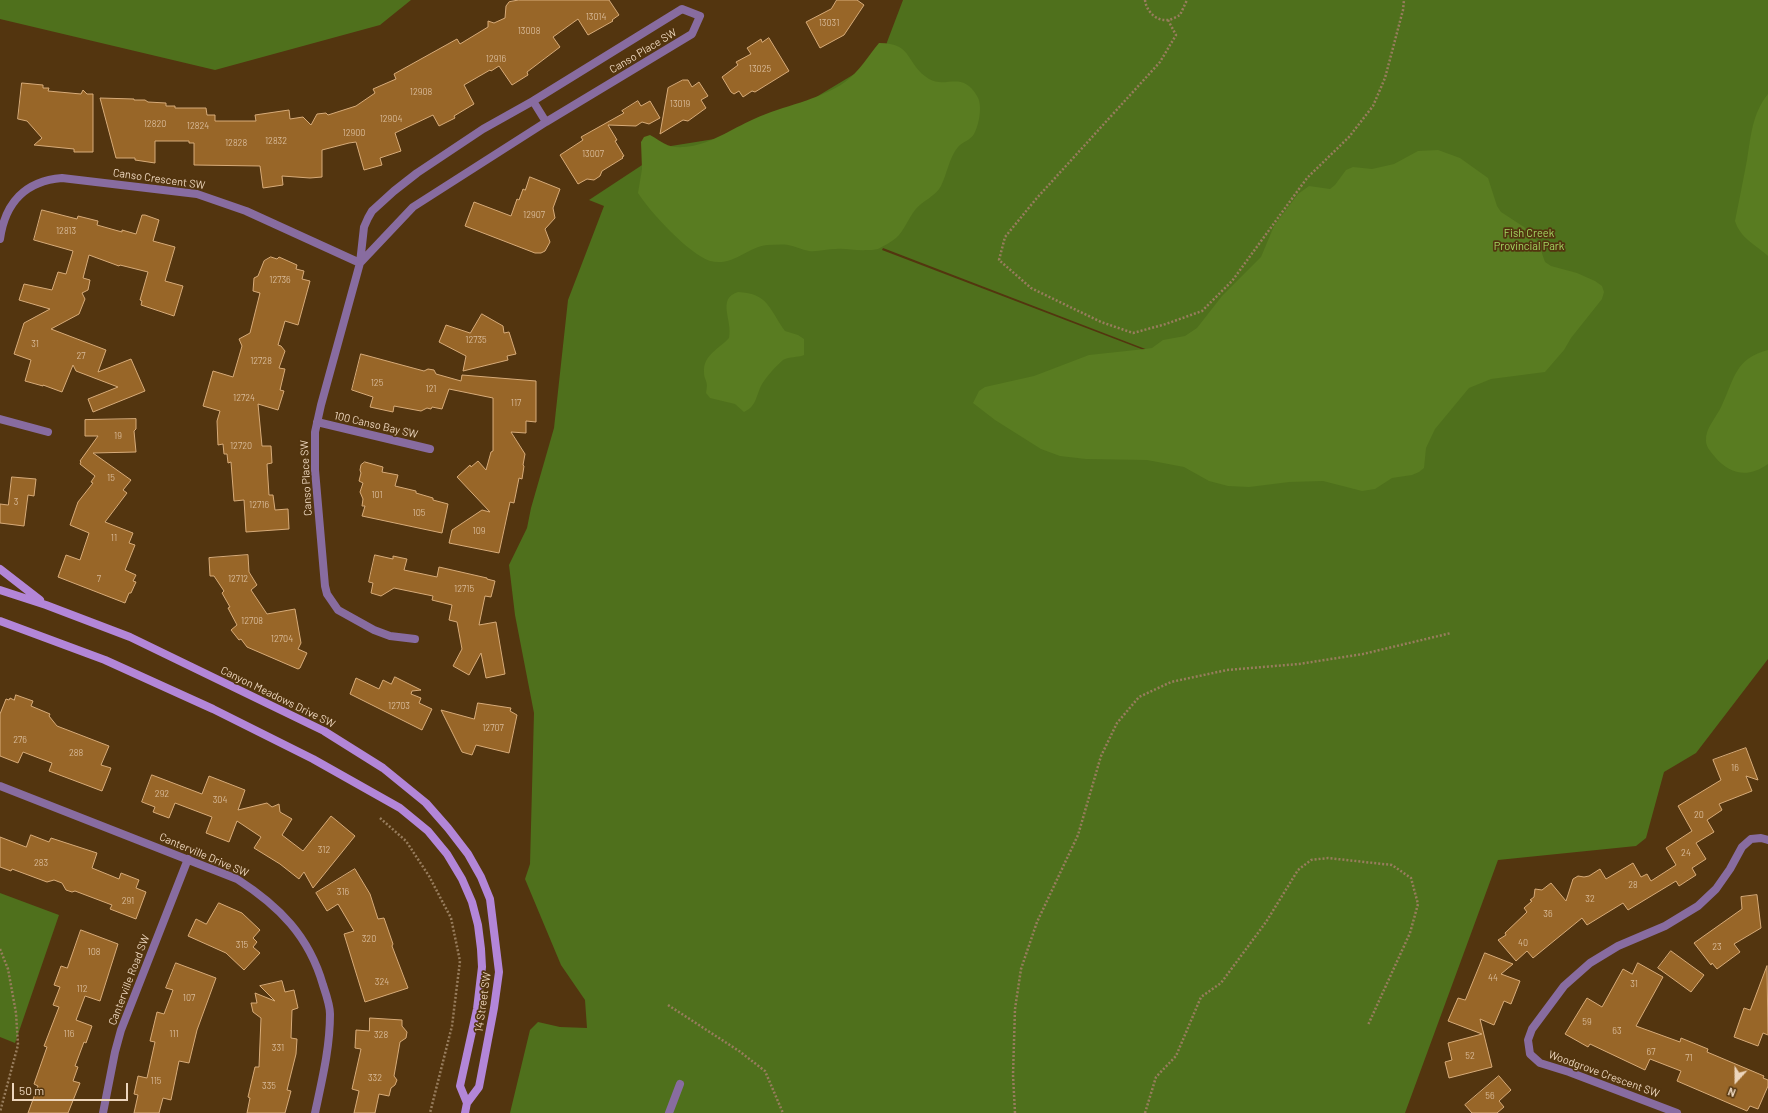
<!DOCTYPE html>
<style>
body{margin:0}
#map{position:relative;width:1768px;height:1113px;overflow:hidden;background:#53350f;font-family:Barlow,sans-serif}
canvas{display:block}
.north{position:absolute;left:1716px;top:1061px;width:40px;height:40px;-webkit-text-stroke:3px #53350f;paint-order:stroke;rotate:201deg;font-size:11px;font-weight:700;line-height:16px;text-align:center;color:#edd6bd}
.north::after{content:'';display:block;margin:auto;width:14px;height:18px;background:#edd6bd;clip-path:polygon(50% 0,100% 100%,50% 72%,0 100%)}
.scale{position:absolute;left:12px;top:1083px;width:116px;height:18px;box-sizing:border-box;border:2px solid #edd6bd;border-top:0;padding-left:5px;font-size:12px;line-height:14px;white-space:nowrap;color:#edd6bd;-webkit-text-stroke:3px #53350f;paint-order:stroke}
</style>
<div id="map">
<canvas width="1768" height="1113"></canvas>
<div class="north">N</div>
<div class="scale">50 m</div>
</div>
<script>
const ctx = document.querySelector('canvas').getContext('2d');
ctx.lineJoin = 'round';
function fill(path, color) { ctx.fillStyle = color; ctx.fill(path, 'evenodd'); }
function stroke(path, color, width, dash) { ctx.strokeStyle = color; ctx.lineWidth = width; ctx.lineCap = dash ? 'butt' : 'round'; ctx.setLineDash(dash || []); ctx.stroke(path); }
function write(font, color, halo, rows, align = 'center') {
  ctx.font = font + ' Barlow,sans-serif'; ctx.lineWidth = 3.5; ctx.setLineDash([]); ctx.textBaseline = 'middle'; ctx.strokeStyle = halo; ctx.fillStyle = color; for (const [text, x, y, turn = 0] of rows) {
    ctx.save(); ctx.translate(x, y); ctx.rotate((+turn || 0) * Math.PI / 180); ctx.textAlign = isNaN(turn) ? turn : align; if (halo) ctx.strokeText(text, 0, 0); ctx.fillText(text, 0, 0); ctx.restore();
  }
}
const green = new Path2D(`
 M0,0H411L380,25L215,70L0,19Z
 M903,0H1768V659L1696,753L1664,772L1646,838L1636,846L1498,860L1405,1113H510L530,1030L538,1022L560,1027L587,1028L585,1000L561,965L525,879L530,864L534,713L515,615L509,565L527,528L531,508L554,428L568,300L604,206L589,200L671,146L758,132L881,58ZM883,248L1348,427V428L882,250Z
 M0,893L59,915L15,1043L0,1037Z`);
const forest = new Path2D(`
 M879,43C914,43 905,64 929,79C946,89 962,70 977,96C983,105 979,125 974,134C971,140 962,142 958,147C949,158 947,174 941,186C936,196 922,201 915,210C908,219 904,231 896,238C891,242 884,246 878,249C874,250 870,250 866,250C856,251 846,248 836,249C827,249 818,252 809,251C802,250 795,246 788,245C782,244 774,245 767,245C747,247 733,267 710,261C689,254 650,212 638,193L642,169L641,142L644,137L650,135C664,143 667,148 684,147C710,145 731,129 754,119C784,105 818,101 845,82C859,72 868,56 879,43Z
 M1768,94V256C1756,245 1740,238 1735,221C1739,201 1743,181 1747,160C1751,136 1752,114 1768,94Z
 M1438,150L1460,158L1488,178L1497,206L1501,212L1524,227L1533,237L1538,242L1545,262L1551,266L1577,273L1595,281L1602,286L1604,292L1602,299L1571,338L1564,350L1545,372L1491,379L1469,388L1435,429L1426,448L1424,468L1419,472L1412,475L1392,478L1375,489L1362,491L1323,481L1289,482L1249,487L1228,486L1209,481L1184,467L1163,463L1147,460L1086,459L1060,456L1041,449L995,420L973,403L979,391L985,387L1034,376L1089,355L1145,349L1152,348L1163,340L1185,336L1197,328L1222,296L1261,257L1274,226L1298,194L1309,186L1330,189L1335,185L1346,170L1353,167L1372,169L1394,164L1418,151Z
 M738,292C769,293 770,311 785,331L798,335L804,339V355C797,358 790,356 783,360C776,366 767,376 762,384C756,395 757,406 744,412L735,404L710,398L706,393C709,380 704,381 704,372C703,355 719,349 729,338C733,320 716,299 738,292Z
 M1768,350V464C1749,478 1730,475 1715,457C1711,452 1706,447 1706,441C1705,428 1717,417 1722,405C1734,380 1735,358 1768,350Z`);
const building = new Path2D(`
 M519,0H609L619,15L612,20L613,21L588,35L578,19L553,37L560,47L527,72L528,75L512,85L499,66L491,71L490,70L464,85L474,104L454,116L455,118L439,126L433,115L395,133L401,151L380,158L382,165L364,170L356,142L349,143L322,150V177L310,178L282,176L283,185L263,188L260,166L194,165V143H189V141H155V163L135,160V158H116L100,98L134,99V100H145L148,102L166,103V106H175V108H206L207,115H215V121H256L255,115L289,110L290,119L303,117L311,125L317,114L326,113L328,115L356,106L375,93L373,89L396,79L394,74L457,39L460,44L488,27V21L494,23L505,18L506,6L509,2Z
 M837,0H857L864,5L844,35L820,48L806,22L831,9Z
 M769,38L789,71L755,92L752,91L743,97L739,91L734,94L731,92L722,77L738,65L736,62L751,54L747,48L761,39L762,42Z
 M683,80H688L692,87L699,82L708,96L701,100L706,108L688,121L683,120L660,134L668,88Z
 M22,83L43,85V88H49L48,91L81,94L83,90L87,94H93V152H74V149L34,145L42,138L27,121L18,119Z
 M638,101L641,106L650,101L660,118L649,124L642,122L636,126L608,125L617,140L615,141L624,156L622,157L623,158L602,171L600,176L594,180L587,179L578,184L560,155L583,140L581,137L624,113L622,111Z
 M530,177L560,189L553,208L555,218L545,229L550,242L545,251L541,253H535L465,226L474,202L511,216L517,199L519,200L523,189L525,190Z
 M42,210L77,219L78,216L98,221L97,225L122,232V230L136,234L142,215H145L159,220L153,241L175,247L165,281L183,286L174,316L141,305L142,301L140,300L148,272L120,265L119,266L89,255L83,278L90,280L88,290L82,293L85,299L79,314L51,329L106,350L98,372L131,359L145,391L93,412L88,399L118,387L76,371L73,365L62,392L43,385V386L25,381L31,360L14,354L24,323L50,309L19,300L24,284L52,290L58,272L66,274L73,251L34,240Z
 M271,257L277,259L279,257L297,265L296,269L304,271L302,279L310,281L298,325L285,321L278,345L281,346L285,351L279,368L285,369L280,390L284,391L278,410L258,404L262,446H271L272,463L267,464L269,495H273L275,510L288,509L289,529L246,532L244,500L234,501L231,462L228,463L227,454H224L223,444L218,445L217,421L220,411L203,406L213,371L233,377L242,346L239,339L250,333L260,293L253,291L254,278L258,276L264,261Z
 M482,314L503,326L504,333L509,332L516,354L507,356L508,360L463,371L466,356L439,342L446,325L470,333Z
 M361,354L424,371L428,369L434,370L436,374L461,381L462,375L536,381V422L526,421V433L511,432L525,454L523,465L524,466L522,479L519,478L514,503L510,502L499,553L449,543L452,530L482,510L490,512L457,477L470,465L471,467L478,461L486,470L491,452L493,451V398L449,389L442,409L432,407L431,409L427,408L421,411L394,406L393,412L370,407L373,397L352,390Z
 M136,419V429L134,431L136,452L93,453L131,480L123,490L127,493L105,522L133,533L129,543L135,545L125,570L136,575L133,581L136,582L131,593H129L125,603L58,577L66,555L80,560L89,533L70,525L78,502L93,483L91,482L95,476L80,464L81,462L80,461L98,436H85V420Z
 M365,462L383,467L382,472L398,475L395,486L416,491V493L433,498V500L448,504L442,533L362,516L365,506H362L363,499L360,492L363,483L359,481L361,473L360,470L361,465Z
 M12,477L36,479L34,496L28,495L24,526L0,523V504L8,505Z
 M248,555L249,572L257,585L251,590L267,614L295,609L301,643L298,649L307,653L300,668L298,669L247,647L241,639L239,640L231,630L237,625L228,608L230,607L222,593L224,591L214,576H210L209,558Z
 M375,555L393,559V556L407,559L404,570L437,577L439,567L487,578V579L495,581L491,597L485,596L479,625L496,622L505,674L486,678L481,653L469,675L453,666L462,649L457,622L449,620L452,605L432,600L433,596L394,588L381,596L371,593L373,583L369,582Z
 M395,677L421,690L412,691L411,694L421,698L419,703L432,709L422,730L350,694L356,678L379,689L383,680L391,684Z
 M16,695L33,701L31,706L50,714L49,716L57,726L109,746L101,765L111,768L102,791L49,771L52,763L23,752L18,763L0,756V714L6,699L9,700L10,698L14,700Z
 M478,703L511,708L510,711L517,715L509,753L476,745L472,755L462,752L441,710L474,719Z
 M1746,748L1758,780L1746,776L1752,791L1719,804L1722,810L1707,820L1714,832L1696,843L1706,859L1692,868L1696,875L1679,886L1676,881L1628,910L1623,903L1587,925L1582,918L1533,958L1527,951L1516,961L1498,940L1506,935L1505,933L1527,912L1524,908L1532,901L1530,900L1534,897L1535,889L1542,890L1551,883L1566,901L1573,879L1578,876L1584,877L1589,876L1600,869L1606,879L1633,863L1641,877L1647,874L1651,881L1676,865L1666,848L1692,831L1678,806L1721,780L1713,760Z
 M152,775L202,794L209,776L245,790L238,810L267,803L272,807L279,804L280,812L292,819L282,835L303,851L331,816L355,836L313,888L304,872L299,879L280,864L254,848L261,837L237,821L229,842L206,833L212,817L175,803L169,818L153,812L155,807L142,802Z
 M31,835L49,842L51,838L97,853L92,868L119,879L121,873L139,880L136,888L146,892L136,919L110,909L112,905L75,891L72,892L66,890L62,883L54,880L47,882L12,869L11,871L0,867V837L26,847Z
 M355,869L370,894L378,919L384,918L393,944L392,946L408,988L365,1002L344,934L354,931L338,904L327,911L316,893Z
 M1757,895L1761,928L1734,944L1740,952L1717,969L1712,963L1711,965L1694,943L1742,909L1741,897Z
 M219,903L242,913L260,930L253,938L257,942L253,947L260,953L244,970L226,953L188,936L196,919L206,924Z
 M81,930L118,944L100,1001L85,996L76,1020L92,1026L86,1043L84,1042L75,1066L78,1067L73,1081L80,1083L68,1113H28L38,1086L34,1084L47,1047L44,1046L59,1007L53,1005L60,987L54,985L61,966L67,968Z
 M1671,951L1704,975L1691,992L1658,968Z
 M1485,953L1513,964L1501,974L1520,981L1511,1004L1504,1001L1494,1025L1480,1019L1492,1067L1449,1078L1445,1062L1452,1060L1448,1043L1482,1034L1448,1021L1458,998L1465,1000Z
 M176,963L216,978L197,1030L189,1063L179,1061L171,1100L163,1098L159,1113H134L138,1095L134,1094L138,1076L147,1078L155,1042L150,1041L157,1012L164,1014L173,990L166,988Z
 M1638,963L1663,977L1636,1026L1680,1042L1681,1038L1708,1049L1707,1052L1764,1076L1763,1078L1768,1080V1086L1758,1109L1750,1106L1747,1111L1677,1081L1681,1071L1650,1059L1645,1070L1590,1044L1588,1047L1565,1034L1587,998L1602,1007L1623,969L1632,974Z
 M1767,966L1768,1035L1763,1033L1758,1046L1734,1037L1744,1008L1750,1010Z
 M282,981L285,992L294,990L298,1008L292,1010L291,1038L297,1039L296,1054L287,1090L291,1091L285,1113H247L250,1098L248,1097L255,1067H259L261,1018L253,1012L251,1003H257L255,993L275,1001L260,986Z
 M370,1018L402,1020V1026L407,1032L406,1038L400,1042L394,1076L397,1080L395,1085L391,1088L389,1096L379,1094L375,1113H354L359,1091L352,1089L361,1049L355,1048L356,1030L369,1031Z
 M1499,1076L1511,1090L1499,1101L1504,1107L1497,1113H1472L1465,1105Z`);
const path = new Path2D(`
 M1145,0C1146,10 1155,21 1167,20C1171,20 1176,17 1180,15L1187,0
 M1168,20L1176,35L1160,62L1036,199L1005,237L999,260L1031,288L1101,322L1133,333L1166,324L1202,311L1232,281L1307,178L1349,137L1373,106L1385,78L1403,10L1404,0
 M380,818L406,841L429,876L451,918L460,961L452,1026L430,1113
 M0,949L8,969L16,1013L18,1045L0,1112
 M668,1005L739,1051L765,1071L783,1113
 M1015,1113L1013,1075L1015,1009L1021,969L1037,922L1078,835L1101,756L1117,723L1139,697L1171,682L1227,670L1299,664L1363,654L1451,633
 M1145,1113L1156,1077L1176,1056L1201,997L1221,983L1266,922L1298,870L1311,860L1328,858L1392,865L1411,878L1418,904L1410,933L1368,1025`);
const lane = new Path2D(`
 M669,1113L680,1084`);
const street = new Path2D(`
 M533,101L546,122
 M0,239C5,203 25,181 62,178L197,194L246,211L360,263
 M360,263L413,207L546,122L692,34L700,16L682,9L533,101L483,129L417,173L394,191L372,211L368,218L364,227L360,263L321,405L315,432V470L325,586L327,594L338,610L374,630L390,636L415,639
 M0,419L48,432
 M317,422L430,449
 M0,786L237,879C279,906 309,936 323,985C326,994 330,1005 330,1014C330,1048 322,1080 315,1113
 M103,1113L115,1052L121,1030L188,859
 M1677,1113L1569,1072L1540,1063L1530,1054L1528,1040L1532,1029L1564,986L1590,963L1618,946L1665,926L1698,906L1716,889L1730,869L1742,847L1751,839L1761,838L1768,840`);
const secondary = new Path2D(`
 M0,569L40,600
 M0,590L46,605L130,637L324,731L383,768L426,803L448,828L468,854L481,877L490,899L499,972L494,1008L479,1087L467,1103L465,1113
 M0,621L105,660L213,709L313,759L400,808L428,831L447,854L462,879L472,902L478,925L481,949L482,967L477,1009L460,1086L467,1103`);
const numberNames = [
 ["13014",596,17],
 ["13031",829,23],
 ["13008",529,31],
 ["12916",496,59],
 ["13025",760,69],
 ["12908",421,92],
 ["13019",680,104],
 ["12904",391,119],
 ["12820",155,124],
 ["12824",198,126],
 ["12900",354,133],
 ["12832",276,141],
 ["12828",236,143],
 ["13007",593,154],
 ["12907",534,215],
 ["12813",66,231],
 ["12736",280,280],
 ["12735",476,340],
 ["31",35,344],
 ["27",81,356],
 ["12728",261,361],
 ["125",377,383],
 ["121",431,389],
 ["12724",244,398],
 ["117",516,403],
 ["19",118,436],
 ["12720",241,446],
 ["15",111,478],
 ["101",377,495],
 ["3",16,502],
 ["12716",259,505],
 ["105",419,513],
 ["109",479,531],
 ["11",114,538],
 ["7",99,579],
 ["12712",238,579],
 ["12715",464,589],
 ["12708",252,621],
 ["12704",282,639],
 ["12703",399,706],
 ["12707",493,728],
 ["276",20,740],
 ["288",76,753],
 ["16",1735,768],
 ["292",162,794],
 ["304",220,800],
 ["20",1699,815],
 ["312",324,850],
 ["24",1686,853],
 ["283",41,863],
 ["28",1633,885],
 ["316",343,892],
 ["32",1590,899],
 ["291",128,901],
 ["36",1548,914],
 ["320",369,939],
 ["40",1523,943],
 ["315",242,945],
 ["23",1717,947],
 ["108",94,952],
 ["44",1493,978],
 ["324",382,982],
 ["31",1634,984],
 ["112",82,989],
 ["107",189,998],
 ["59",1587,1022],
 ["63",1617,1031],
 ["116",69,1034],
 ["111",174,1034],
 ["328",381,1035],
 ["331",278,1048],
 ["67",1651,1052],
 ["52",1470,1056],
 ["71",1689,1058],
 ["332",375,1078],
 ["115",156,1081],
 ["335",269,1086],
 ["56",1490,1096]
];
const streetNames = [
 ["Canso Place SW",643,51,-31],
 ["Canso Crescent SW",159,179,8],
 ["100 Canso Bay SW",376,425,13],
 ["Canso Place SW",306,478,-93],
 ["Canyon Meadows Drive SW",278,697,26],
 ["Canterville Drive SW",204,855,23],
 ["Canterville Road SW",129,980,-69],
 ["14 Street SW",483,1002,-82],
 ["Woodgrove Crescent SW",1604,1074,20]
];
const parkNames = [
 ["Fish Creek",1529,233],
 ["Provincial Park",1529,246]
];
fill(green, '#4f701c');
fill(forest, '#597c21');
fill(building, '#986628');
stroke(building, '#d7ab79', 1);
stroke(path, '#987d5d', 2.5, [2, 2]);
stroke(lane, '#886ca0', 8);
stroke(street, '#886ca0', 8);
stroke(secondary, '#b386d8', 8);
write('9px', '#d8ba98', null, numberNames);
write('11px', '#edd6bd', '#53350f', streetNames);
write('11px', '#a5d763', '#53350f', parkNames);
</script>
